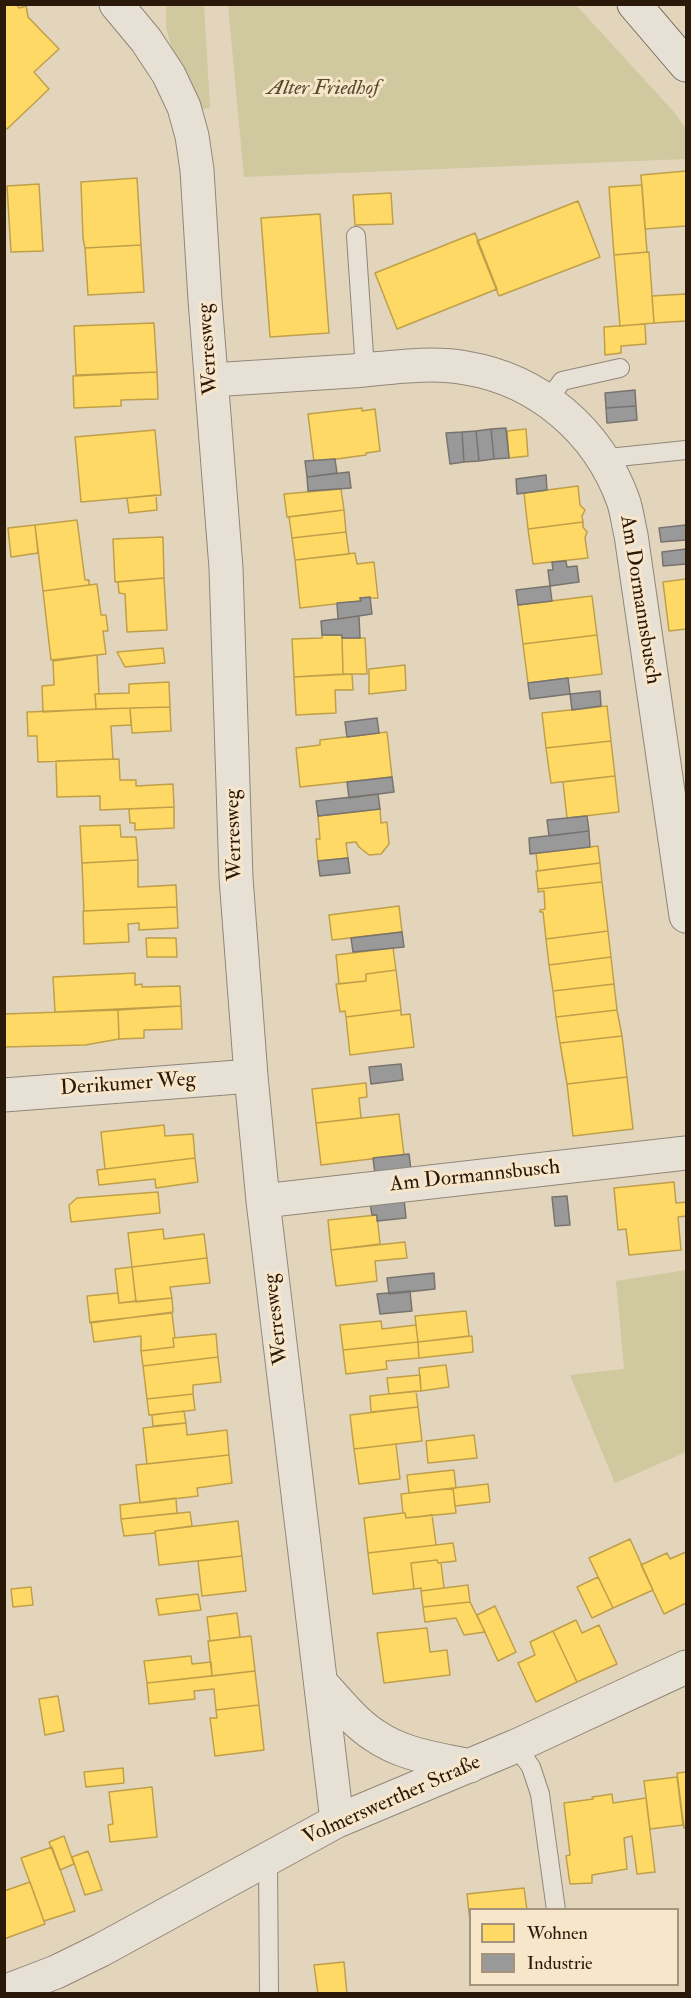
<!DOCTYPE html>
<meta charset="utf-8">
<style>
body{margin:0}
#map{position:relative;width:691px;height:1998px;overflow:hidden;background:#e3d5bc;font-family:"IM FELL Double Pica",serif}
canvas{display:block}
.frame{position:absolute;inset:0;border:6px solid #2a1909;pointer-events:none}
.legend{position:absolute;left:469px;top:1908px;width:210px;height:78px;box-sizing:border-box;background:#f7e6ca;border:2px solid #a5947d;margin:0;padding:8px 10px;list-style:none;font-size:18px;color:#2a1909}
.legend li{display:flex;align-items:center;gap:12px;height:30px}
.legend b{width:30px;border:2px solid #a5947d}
</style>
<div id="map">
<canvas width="691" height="1998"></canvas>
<div class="frame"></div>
<ul class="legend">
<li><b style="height:16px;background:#ffd966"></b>Wohnen</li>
<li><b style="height:16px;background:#999"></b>Industrie</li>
</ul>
</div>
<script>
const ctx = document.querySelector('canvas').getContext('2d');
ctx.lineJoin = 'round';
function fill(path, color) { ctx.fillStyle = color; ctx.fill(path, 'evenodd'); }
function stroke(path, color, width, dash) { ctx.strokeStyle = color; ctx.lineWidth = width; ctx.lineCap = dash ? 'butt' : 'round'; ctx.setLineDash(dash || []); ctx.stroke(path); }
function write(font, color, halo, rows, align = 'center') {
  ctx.font = font + ' "IM FELL Double Pica",serif'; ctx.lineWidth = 6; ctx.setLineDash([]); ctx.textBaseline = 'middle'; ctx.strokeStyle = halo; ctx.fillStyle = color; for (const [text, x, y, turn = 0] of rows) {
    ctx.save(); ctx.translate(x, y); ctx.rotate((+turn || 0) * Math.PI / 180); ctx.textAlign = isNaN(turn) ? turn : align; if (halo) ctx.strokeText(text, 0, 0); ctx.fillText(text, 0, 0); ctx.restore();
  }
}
const green = new Path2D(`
 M166,5H204L210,108L203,109L191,84L172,50L166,27Z
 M228,5H576L674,112L686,129V159L244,177Z
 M686,1270V1452L615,1483L570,1375L624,1369L616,1281Z`);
const homes = new Path2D(`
 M4,4H16L19,8L26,6L28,17L59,49L34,72L49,89L7,129L4,127Z
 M686,171V226L645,229L641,175Z
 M137,178L141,245L85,248L83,238L81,182Z
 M39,184L43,251L11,252L7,186Z
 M642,185L647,252L614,255L609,187Z
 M391,193L393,224L355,225L353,195Z
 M578,201L600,257L499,296L477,241Z
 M320,214L329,333L270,337L261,218Z
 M475,233L497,289L397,329L375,273Z
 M141,245L144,292L88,295L85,248Z
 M649,252L654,323L620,326L614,255Z
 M686,294V321L654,323L652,296Z
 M154,323L157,372L76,375L74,326Z
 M645,324L646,344L621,346V353L605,355L604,327Z
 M157,372L158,399L121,400V406L74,408L73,376Z
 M362,408V411L375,409L380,451L366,453V455L314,462L308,414Z
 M526,429L528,456L509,458L507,431Z
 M155,430L161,495L81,502L75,437Z
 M578,486L580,505L585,510L582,516L583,522L528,529L524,493Z
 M341,489L344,510L287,517L284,494Z
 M156,495L157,510L129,513L127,498Z
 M344,510L346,532L292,538L289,517Z
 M77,520L85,580H89V585L43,591L35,525Z
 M583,522V527L587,532L585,538L588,558L533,564L528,529Z
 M35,525L38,553L11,557L8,528Z
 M346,532L349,554L295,560L292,538Z
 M163,537L164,578L115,582L113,539Z
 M355,553L357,564L374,562L378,598H360L361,601L300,608L295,560Z
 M164,578L167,630L127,632L125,594L119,593L118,582Z
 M686,579V629L669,631L663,582Z
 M97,584L101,615H106L108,631H103L106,654L51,660L43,591Z
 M592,596L597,635L523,644L518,605Z
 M322,635H342L343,674L294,677L292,639L322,638Z
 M597,635L602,674L528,683L523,644Z
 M342,638H365L367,674H343Z
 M163,648L165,663L125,667L117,652Z
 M97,655L99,694H95L96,709L43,712L42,686L54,685L53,661Z
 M405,665L406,690L369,694V669Z
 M352,674L353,690H335L336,713L296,715L294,677Z
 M169,682L170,707L96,709L95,694L129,693V684Z
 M607,706L611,741L546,748L542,713Z
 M170,707L171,731L132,733L130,708Z
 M130,708L131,725L111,726L113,759L38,762L37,736H28L27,712Z
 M387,732L392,777L300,787L296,748L320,745V740Z
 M611,741L615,776L551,783L546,748Z
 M119,759L120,780H136V786L173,784L174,807L100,810V796L57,797L56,761Z
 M615,776L619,812L567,818L563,782Z
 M174,807V828L135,830V823H130L129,809Z
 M380,809L381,823L387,822L389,844L381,854L369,855L359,847L356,842L346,843L348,858L318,861L316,839H320L318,816Z
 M120,825L121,837H136L138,860L82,863L80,826Z
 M598,846L600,863L538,871L536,853Z
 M138,860V887L176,885L177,907L84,911L82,863Z
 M600,863L602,882L538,889L536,871Z
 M602,882L608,931L546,939L543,912H540V910L545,909L544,891L538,892V889Z
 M399,906L402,932L332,940L329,915Z
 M177,907L178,928L139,930V923L128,924L129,942L84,944L83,911Z
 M608,931L611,957L549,965L546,939Z
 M146,938H176L177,957H147Z
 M393,948L396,970L366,974V981L339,984L336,955Z
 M611,957L614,984L553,991L549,965Z
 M396,970L401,1010L346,1017L345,1011L340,1012L336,984L366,981V974Z
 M135,973V985L142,984V987L180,986L181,1006L55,1012L53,977Z
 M614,984L617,1010L556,1017L553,991Z
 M181,1006L182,1029L144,1030V1038L119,1039L118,1010Z
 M118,1010L119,1039L85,1045L4,1047V1014Z
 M401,1010V1015L410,1014L414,1047L350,1055L346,1017Z
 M617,1010L622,1036L560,1043L556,1017Z
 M622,1036L627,1077L567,1084L560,1043Z
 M627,1077L633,1129L573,1136L567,1084Z
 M366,1083L367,1097L359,1098L361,1118L316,1123L312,1089Z
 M399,1114L404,1155L321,1165L316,1123Z
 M164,1125L165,1136L193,1134L195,1158L105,1169L101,1132Z
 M195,1158L198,1182L156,1188L155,1179L99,1185L97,1170Z
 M674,1182L676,1203L686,1202V1216L678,1217L681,1250L629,1255L626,1229L618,1230L614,1188Z
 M158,1192L160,1213L71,1222L69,1205L77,1198Z
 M377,1215L380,1244L331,1250L328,1220Z
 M163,1229L164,1239L204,1234L207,1258L132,1267L128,1233Z
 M405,1242L407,1258L375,1261L377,1281L336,1286L331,1250Z
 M207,1258L210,1283L170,1287L172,1298L136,1302L132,1267Z
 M132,1267L136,1301L119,1303L115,1269Z
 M118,1293L119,1303L172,1298L173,1312L90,1323L87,1296Z
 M466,1311L469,1336L418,1342L415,1316Z
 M172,1313L175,1338H173L174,1347L141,1351V1336L94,1342L91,1322Z
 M381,1321L382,1329L416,1325L418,1342L343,1350L340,1325Z
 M216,1334L218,1357L143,1366L141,1351L174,1347L173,1338Z
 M472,1336L473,1352L419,1358L418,1342Z
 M418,1342L419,1358L386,1361L387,1369L346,1374L343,1350Z
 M218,1357L221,1382L193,1385V1394L147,1399L143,1366Z
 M446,1365L449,1387L421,1391L419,1368Z
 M420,1375L421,1391L389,1394L387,1378Z
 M416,1391L418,1407L371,1412L370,1396Z
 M193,1394L195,1410L149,1415L147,1399Z
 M418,1407L422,1441L354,1449L350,1415Z
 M184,1411L186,1423L153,1426L152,1415Z
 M186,1423L187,1435L227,1430L229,1455L147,1464L143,1428Z
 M474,1435L477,1458L428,1463L426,1441Z
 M396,1444L400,1479L359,1484L354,1449Z
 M229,1455L232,1483L197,1488L198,1496L140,1503L136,1465Z
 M454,1470L456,1488L409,1493L407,1475Z
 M488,1484L490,1502L455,1506L453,1488Z
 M453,1488L456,1513L406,1518L405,1513H403L401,1494Z
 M176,1498L177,1513L121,1519L120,1505Z
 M190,1512L192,1526L155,1531V1533L124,1536L121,1519Z
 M403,1513H405L406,1518L432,1515L436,1545L368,1553L364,1518Z
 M238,1521L242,1556L159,1565L155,1531Z
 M630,1539L653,1590L613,1608L589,1558Z
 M453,1543L456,1561L438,1563L437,1560L411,1563L414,1589L373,1594L368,1553Z
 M686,1552V1603L664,1614L641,1565L667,1553L670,1559Z
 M242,1556L246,1591L202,1596L198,1561Z
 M437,1560L438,1563H441L444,1588L421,1591V1588L414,1589L411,1563Z
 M598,1577L613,1608L592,1618L577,1587Z
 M468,1585L470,1602L423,1607L421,1591Z
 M31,1587L33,1605L13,1607L11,1589Z
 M198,1594L201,1610L159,1615L156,1599Z
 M470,1602L485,1632L464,1635L456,1618L425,1622L423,1607Z
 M495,1606L516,1652L498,1661L477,1615Z
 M237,1613L240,1637L210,1641L207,1617Z
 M576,1620L582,1633L599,1625L617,1664L577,1682L553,1631Z
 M427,1628L430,1652L447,1650L450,1675L384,1683L377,1633Z
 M553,1631L577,1682L536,1702L518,1663L535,1655L530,1642Z
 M251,1636L255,1671L212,1676L208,1641Z
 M191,1656L192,1664L211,1662L212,1676L147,1683L144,1661Z
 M255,1671L259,1705L216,1710L214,1689L194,1691L195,1699L149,1704L147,1683Z
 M58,1696L64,1731L45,1735L39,1699Z
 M259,1705L264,1750L215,1756L210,1718H217L216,1710Z
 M123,1768L124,1783L86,1787L84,1772Z
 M686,1772V1827L684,1828L677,1773Z
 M677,1777L683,1825L650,1829L644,1781Z
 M152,1787L157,1837L110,1842L108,1825L113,1824L109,1792Z
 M612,1794L613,1803L646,1798L655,1872L637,1874L632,1836L624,1838L627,1869L592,1875V1883L570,1884L566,1856L570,1855L564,1803L593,1799L592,1797Z
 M64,1836L74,1864L60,1870L49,1842Z
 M52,1847L75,1911L44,1921L21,1858Z
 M88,1851L102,1890L85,1895L72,1857Z
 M30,1882L45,1924L4,1939V1891Z
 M524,1888L527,1910H470V1922L467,1894Z
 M344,1962L347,1994H318L314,1965Z`);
const industry = new Path2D(`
 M635,390L636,406L606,408L605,393Z
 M636,406L637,420L607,423L606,408Z
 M506,428L509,458L494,459L491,429Z
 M491,429L494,459L479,461L476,431Z
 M476,431L479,461L464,462L462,432Z
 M462,432L464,462L450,464L446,433Z
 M335,459L337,473L307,477L305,461Z
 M349,472L351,488L308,491L307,477Z
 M546,475L547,490L517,494L516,479Z
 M686,525V540L661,542L659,528Z
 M686,549V564L663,566L662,552Z
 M566,561L567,567L577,566L579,582L550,586L548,570H553L552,562Z
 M550,586L552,601L518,605L516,590Z
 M370,597L372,614L338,619L337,603L361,601L360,598Z
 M359,616L360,638H342V635H322L321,621Z
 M568,678L570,694L530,699L528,683Z
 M600,691L601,706L572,710L570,694Z
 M377,718L379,733L347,737L345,722Z
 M392,777L394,792L349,798L347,782Z
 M378,794L380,809L318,816L316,801Z
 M587,816L589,831L549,836L547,820Z
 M589,831L590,847L530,854L529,838Z
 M348,858L350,873L320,876L318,861Z
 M402,932L404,947L353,952L351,938Z
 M401,1064L403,1080L371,1084L369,1067Z
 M409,1154L411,1170L375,1174L373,1158Z
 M567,1196L570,1225L555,1226L552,1197Z
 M404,1199L406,1218L377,1221V1215H372L370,1203Z
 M434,1273L435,1289L389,1294L387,1278Z
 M410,1291L412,1311L380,1314L377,1294Z`);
const lane = new Path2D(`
 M356,236L365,370
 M548,400L562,381L620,368
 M605,463L618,457L686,450
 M516,1746L531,1767L540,1794L556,1910
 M268,1859L269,1994`);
const street = new Path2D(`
 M116,4L146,40L169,75L184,107L192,136L197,170L205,300L226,568L236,878L251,1076L263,1201L337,1821
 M211,380C258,377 305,374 352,371C389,368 430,361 466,368C539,380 598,431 623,500C627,511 628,523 631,535L686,916
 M4,1095L251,1076
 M263,1201L686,1153
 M322,1684C338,1701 354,1722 374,1735C402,1755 438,1759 470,1766
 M4,1992L56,1972L101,1950L337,1821L516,1746L686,1667`);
const secondary = new Path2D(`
 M634,4L686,65`);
const parkNames = [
 ["Alter Friedhof",323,89]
];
const streetNames = [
 ["Werresweg",209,349,-94],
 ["Am Dormannsbusch",639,600,81],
 ["Werresweg",235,835,-92],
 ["Derikumer Weg",128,1085,-4],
 ["Am Dormannsbusch",475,1177,-6],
 ["Werresweg",277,1319,-97],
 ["Volmerswerther Straße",392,1801,-24]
];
fill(green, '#d0c89e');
fill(homes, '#ffd966');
stroke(homes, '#bf9f4a', 1.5);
fill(industry, '#999');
stroke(industry, '#78736e', 1.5);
stroke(lane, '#918778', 20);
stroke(street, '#918778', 35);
stroke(secondary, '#776e60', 35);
stroke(lane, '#e7e0d5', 18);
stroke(street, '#e7e0d5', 33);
stroke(secondary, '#e7e0d5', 33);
write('italic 21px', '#574b2e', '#f7e6ca', parkNames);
write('21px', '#2a1909', '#f7e6ca', streetNames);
</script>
